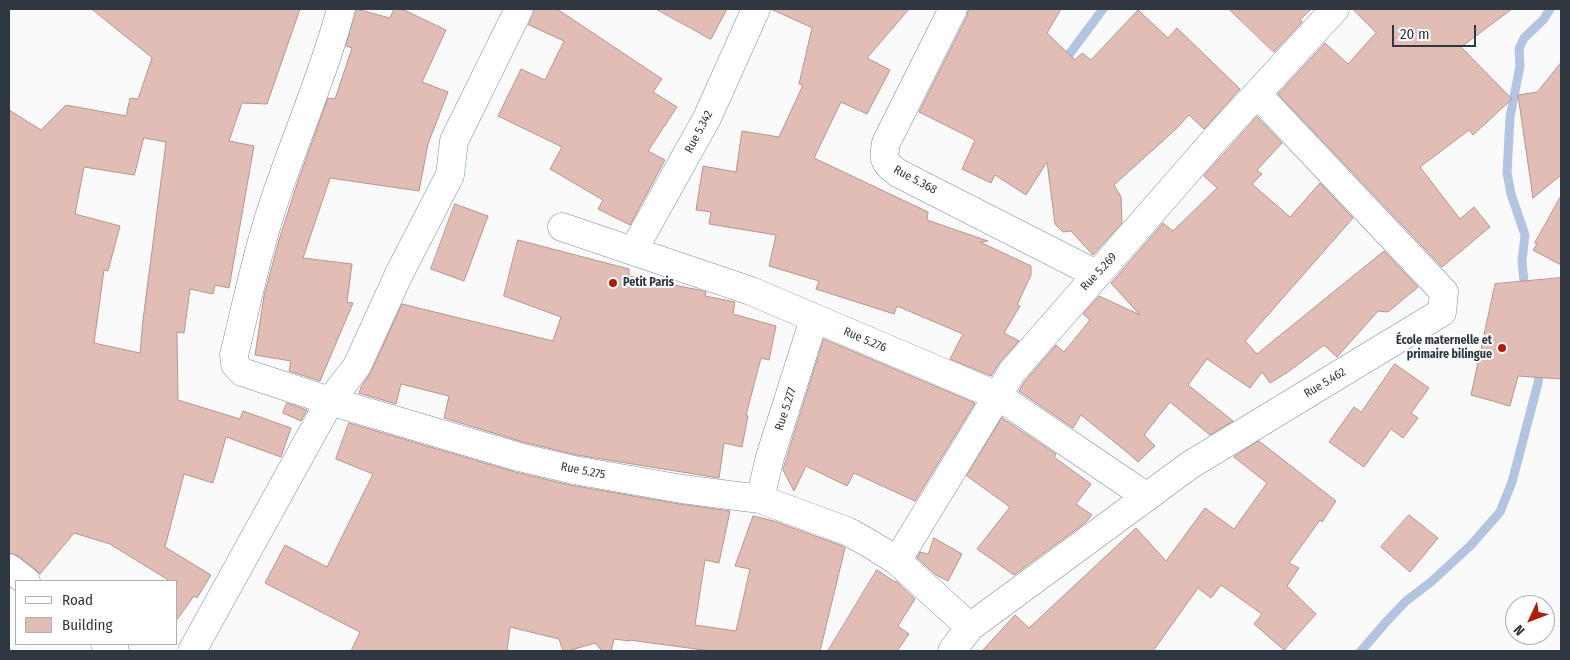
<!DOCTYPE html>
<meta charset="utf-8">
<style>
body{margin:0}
#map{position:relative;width:1570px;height:660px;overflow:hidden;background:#fafafa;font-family:"Fira Sans Condensed",sans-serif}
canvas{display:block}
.frame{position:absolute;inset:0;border:10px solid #2f3741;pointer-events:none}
.legend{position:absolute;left:15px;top:580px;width:162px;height:65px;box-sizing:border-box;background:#fff;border:1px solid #acafb3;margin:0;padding:6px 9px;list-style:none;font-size:15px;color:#2f3741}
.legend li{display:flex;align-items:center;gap:10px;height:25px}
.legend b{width:25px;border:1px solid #acafb3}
.north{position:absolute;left:1505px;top:595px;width:50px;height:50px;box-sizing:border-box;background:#fff;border:1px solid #acafb3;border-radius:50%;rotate:227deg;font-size:14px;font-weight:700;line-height:20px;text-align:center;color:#2f3741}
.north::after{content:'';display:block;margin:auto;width:18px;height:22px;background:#ad1d0a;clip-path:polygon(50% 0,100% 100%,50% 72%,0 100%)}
.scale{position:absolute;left:1392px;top:25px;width:84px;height:22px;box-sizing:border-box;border:2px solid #2f3741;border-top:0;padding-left:6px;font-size:15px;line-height:18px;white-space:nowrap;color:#2f3741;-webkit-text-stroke:4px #fff;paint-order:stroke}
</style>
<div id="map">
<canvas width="1570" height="660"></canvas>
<div class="frame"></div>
<ul class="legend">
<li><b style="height:6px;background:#fff"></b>Road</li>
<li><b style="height:14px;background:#e2bdb6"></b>Building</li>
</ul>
<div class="north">N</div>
<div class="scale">20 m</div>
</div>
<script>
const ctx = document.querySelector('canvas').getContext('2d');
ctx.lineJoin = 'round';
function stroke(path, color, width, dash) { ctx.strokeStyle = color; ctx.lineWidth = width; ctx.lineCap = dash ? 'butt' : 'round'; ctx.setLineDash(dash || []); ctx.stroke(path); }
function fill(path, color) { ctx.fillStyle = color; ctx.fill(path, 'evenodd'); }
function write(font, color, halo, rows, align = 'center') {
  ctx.font = font + ' "Fira Sans Condensed",sans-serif'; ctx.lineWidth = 4; ctx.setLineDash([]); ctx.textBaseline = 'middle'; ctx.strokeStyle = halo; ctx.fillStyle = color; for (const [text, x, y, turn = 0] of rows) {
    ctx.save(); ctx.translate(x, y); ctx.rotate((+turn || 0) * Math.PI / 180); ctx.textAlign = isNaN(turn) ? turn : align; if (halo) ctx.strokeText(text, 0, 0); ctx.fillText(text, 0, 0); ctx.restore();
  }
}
const stream = new Path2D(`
 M1062,64L1103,9
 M1524,232L1511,194L1507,173L1510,117L1520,66L1519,49L1524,38L1543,20L1550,9
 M1525,235L1522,261L1525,293
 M1361,651L1387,621L1406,601L1431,582L1471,545L1500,512L1512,482L1538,383L1540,365`);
const building = new Path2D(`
 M92,9H300L267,104L242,103L229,141L254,146L229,288L215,285L213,294L190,289L184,333L177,332L178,400L240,419L243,411L291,428L281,457L226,437L213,483L184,474L165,547L211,575L197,598L194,596L176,621V581H170L110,544L74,533L40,574L35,569L18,556L9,553V110L41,130L66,105L126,116L130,98L138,99L152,58ZM144,138L166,142L143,320L140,353L94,343L104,270L108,271L120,226L75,214L84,167L134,175Z
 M356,9L390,18L394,9H402L446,30L422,82L448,92L428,144L419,191L330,178L303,258L352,264L347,302L353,303L320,381L289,371L291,361L255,355L264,296L279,240L299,178L328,98L335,99L352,48L346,46Z
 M534,9H557L662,79L653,92L677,107L648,151L665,160L630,225L598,209L603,200L550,169L562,147L498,116L521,69L545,80L564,41L529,25Z
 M656,9H727L711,39Z
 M771,9H909L867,58L890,70L867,114L841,102L814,158L928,212L927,220L988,241L980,242L1031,266V275L1017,305L1020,306L1004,333L1019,341L1000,362L991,376L950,359L963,334L897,306L894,314L816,289L819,281L769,266L776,235L709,224L711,212L696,210L703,166L736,172L742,131L779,137L803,85L799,84L812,28Z
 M969,9H1061L1047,33L1075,60L1082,53L1091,60L1138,10L1168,38L1177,28L1240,89L1204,129L1189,115L1176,129L1114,185L1121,197L1122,223L1093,255L1071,231L1063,232L1055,224L1047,162L1026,195L995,175L991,183L962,169L975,140L919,112L967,16Z
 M1229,9H1311L1300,20L1302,22L1274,52Z
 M1353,9H1512L1461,47L1512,99L1473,135L1469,130L1420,167L1460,219L1474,207L1490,227L1442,267L1278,94L1325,43L1348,64L1376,33Z
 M1561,63V175L1533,198L1518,95L1537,92Z
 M1257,117L1282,143L1257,170L1262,174L1252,184L1290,217L1320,183L1353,218L1245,341L1257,354L1384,251L1418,287L1388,312L1378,311L1337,357L1324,345L1288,372L1270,383L1262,372L1250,388L1207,359L1188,385L1233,421L1210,435L1170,402L1144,435L1155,446L1138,462L1128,453L1081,415L1073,428L1019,391L1025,381L1056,345L1064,352L1090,320L1083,314L1099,296L1140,315L1111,283L1163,223L1173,231L1217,188L1204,176Z
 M1561,196V265L1533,250L1537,244L1535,243Z
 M455,204L488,216L464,281L431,269Z
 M518,240L629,269V276L699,290L706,292L705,296L735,302L733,314L776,326L769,360L761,358L746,415L748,416L742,447L724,443L719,478L577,455L523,442L444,418L449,396L401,384L396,404L359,393L361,387L371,372L402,304L553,341L561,317L504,296Z
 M1561,278V379L1518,376L1510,406L1471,395L1495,284Z
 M824,339L975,403L915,501L854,473L847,486L806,466L794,491L783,470Z
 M1395,364L1429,388L1411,413L1418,418L1403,438L1391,429L1364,467L1329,442L1354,407L1361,412Z
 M287,403L307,410L301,421L283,413Z
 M1002,418L1056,454L1054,457L1091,484L1076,504L1092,515L1085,523L1014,575L977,549L1010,507L967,476Z
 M349,423L515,472L570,485L679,504L730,511L719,563L705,560L695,625L736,631L750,569L735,566L753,516L774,521L840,545L845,548L820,651H711L629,640V641L614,639L611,651H602L595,643L568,651H563L559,639L510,627L507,651H351L360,632L265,583L285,545L327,567L373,474L336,459Z
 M1259,441L1336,501L1322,522L1320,520L1289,563L1299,568L1287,586L1316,614L1284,650L1254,624L1262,614L1221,585L1211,598L1198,588L1153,651H982L1015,615L1029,628L1136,528L1166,561L1205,508L1234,529L1267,483L1234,457Z
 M1409,515L1438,538L1410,572L1381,547Z
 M934,538L962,554L948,581L936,575L917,558L920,552L928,554Z
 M877,570L895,582L896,581L915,599L898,626L909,634L897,651H828Z`);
const minor = new Path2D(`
 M341,9C324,73 297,134 276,196C258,248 247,302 234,355L235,364L242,372L330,401L519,457L574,470L682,489L760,499L847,531L872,545L897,561L970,627L952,651
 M953,9L886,143C883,161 884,162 898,173L1096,274
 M562,227L751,291L998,396L1147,497
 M633,251L707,118L756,9
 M760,499L770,457L814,319
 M897,561L1012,372L1219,135L1335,9
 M9,568L26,581
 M970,627L1190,465L1442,312L1444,292L1257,94
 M105,644L115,651
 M192,651L330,401L357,366L399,274L450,175L454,141L519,9`);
const markers = [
 [613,283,5,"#ad1d0a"],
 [1502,348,5,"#ad1d0a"]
];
const streetNames = [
 ["Rue 5.342",699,132,-62],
 ["Rue 5.368",915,180,28],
 ["Rue 5.269",1099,272,-47],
 ["Rue 5.276",865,340,23],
 ["Rue 5.462",1325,383,-31],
 ["Rue 5.277",786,409,-72],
 ["Rue 5.275",583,471,11]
];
const poiNames = [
 ["Petit Paris",623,283],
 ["École maternelle et",1492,341,"right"],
 ["primaire bilingue",1492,355,"right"]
];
stroke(stream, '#b2c4df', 9);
fill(building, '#e2bdb6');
stroke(building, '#b7948d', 1);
stroke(minor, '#788ba4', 29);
stroke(minor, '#fff', 28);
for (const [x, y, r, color] of markers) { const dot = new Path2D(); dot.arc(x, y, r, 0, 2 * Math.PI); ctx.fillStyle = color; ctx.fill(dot); stroke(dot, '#fff', 2); }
write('12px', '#2f3741', '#fff', streetNames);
write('bold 12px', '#2f3741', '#fff', poiNames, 'left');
</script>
